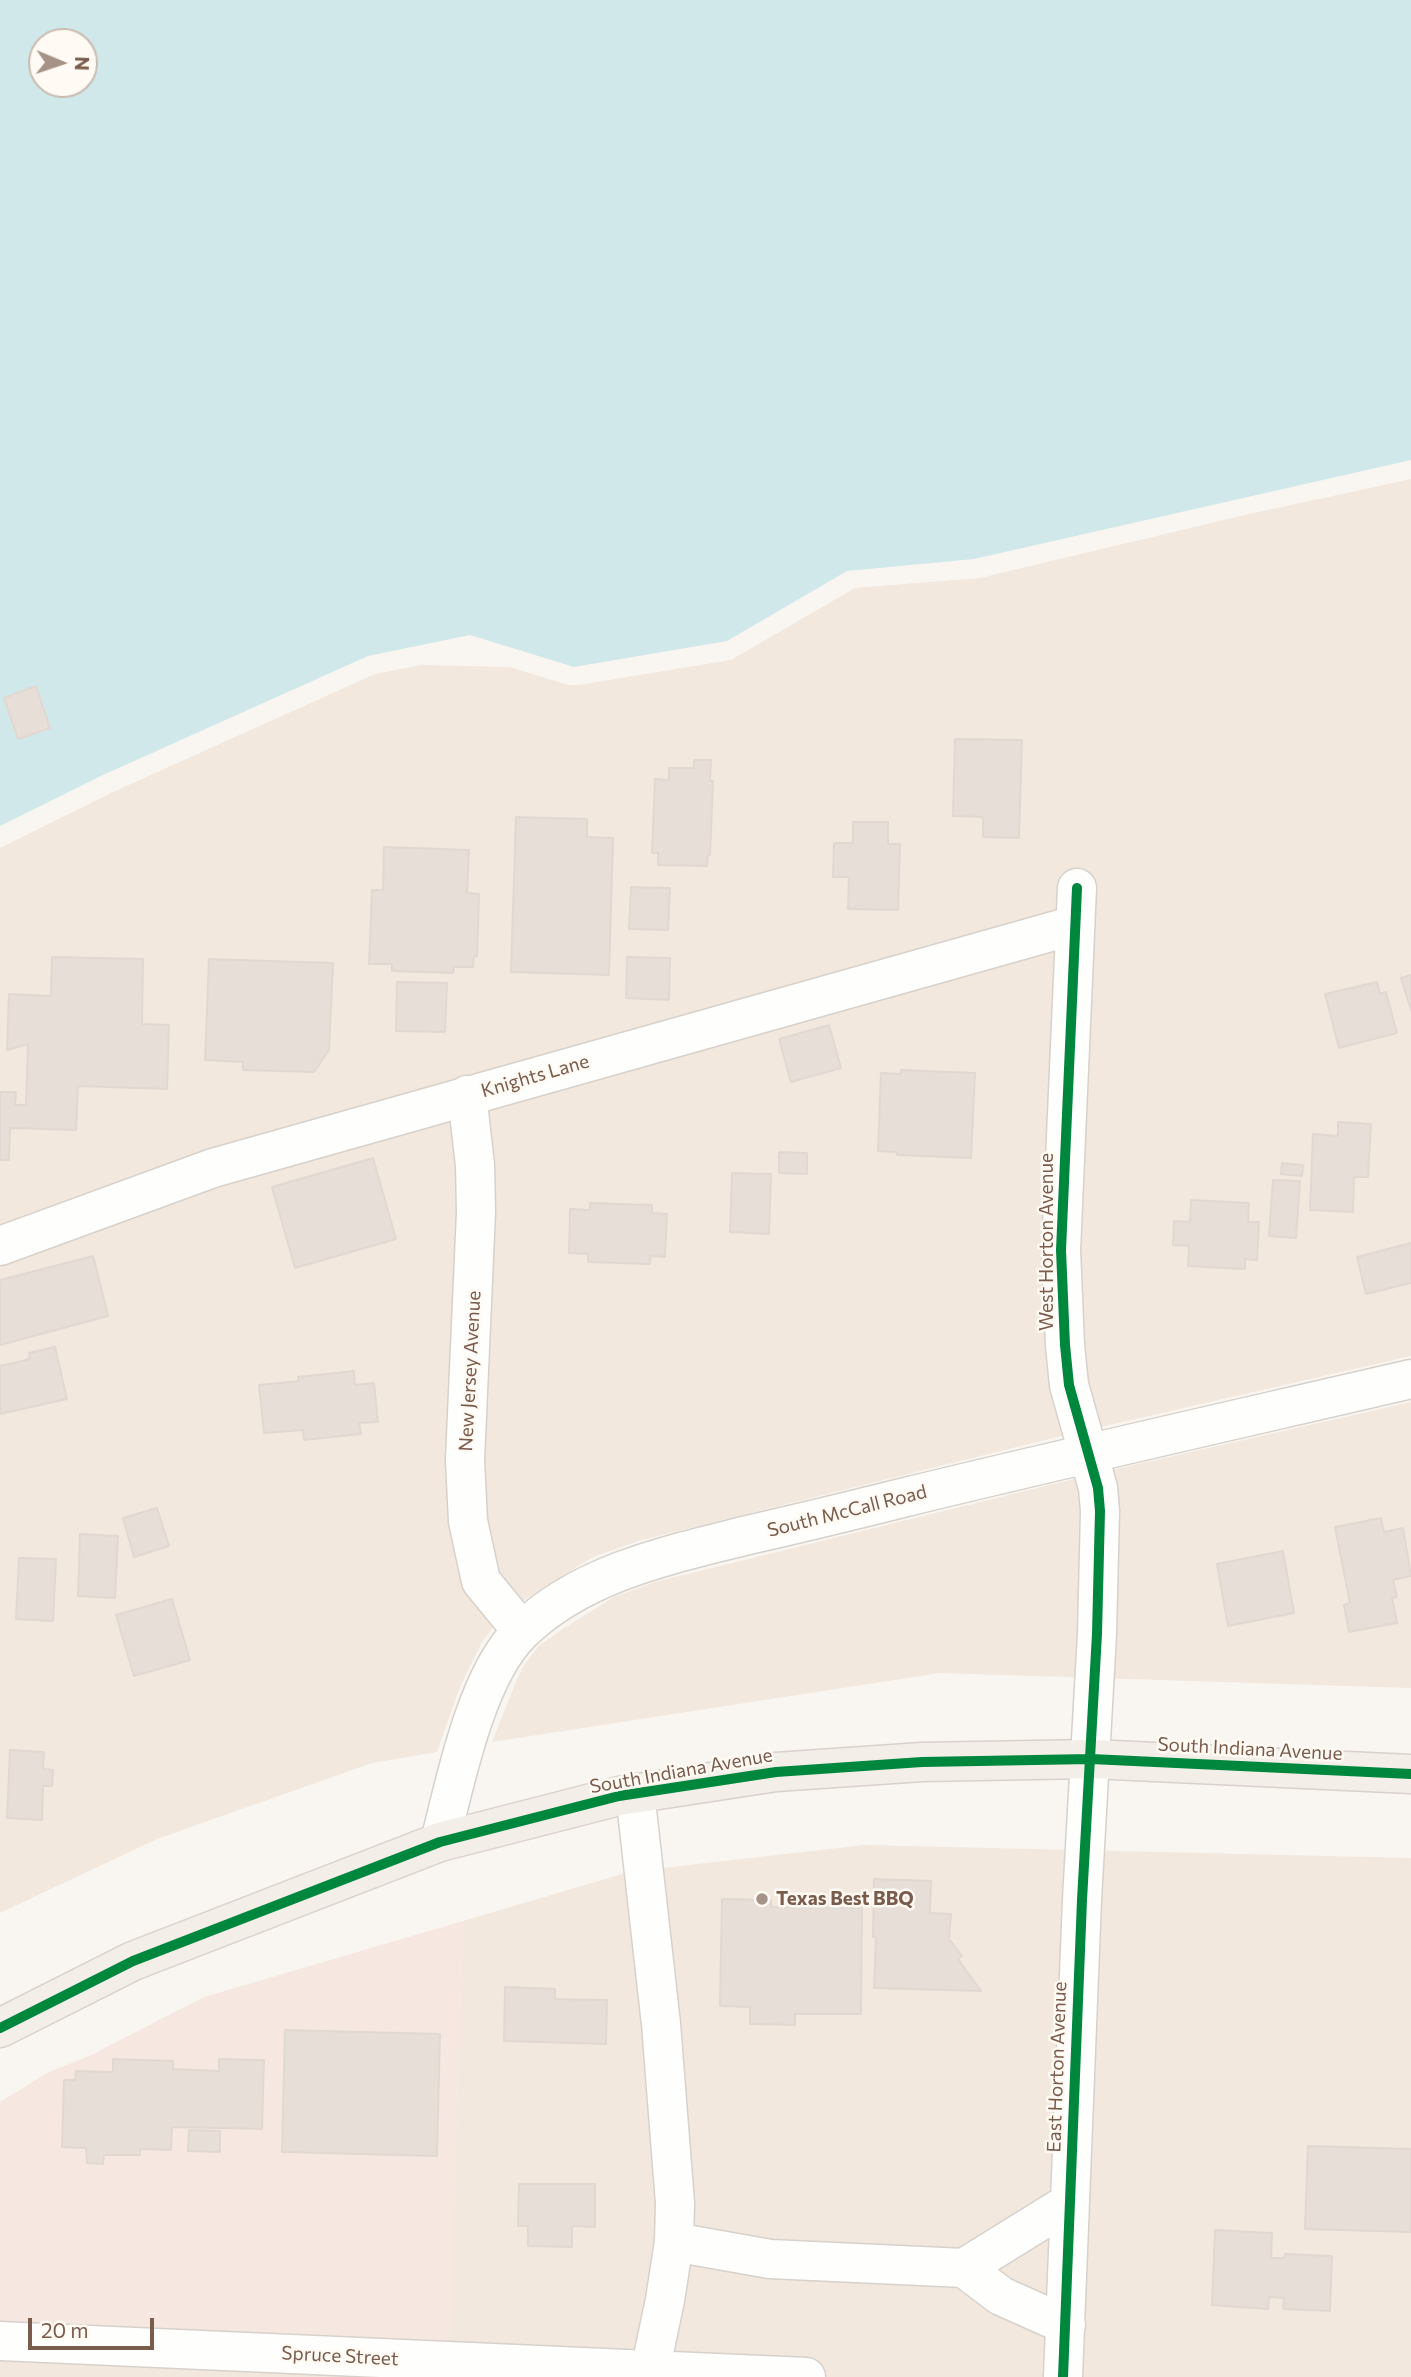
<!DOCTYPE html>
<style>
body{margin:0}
#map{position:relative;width:1411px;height:2377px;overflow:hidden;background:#f9f5f0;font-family:Commissioner,sans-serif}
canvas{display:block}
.north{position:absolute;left:28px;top:28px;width:70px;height:70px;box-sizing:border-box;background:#fffaf3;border:2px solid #cabbb1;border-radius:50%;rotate:92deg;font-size:19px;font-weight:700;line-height:28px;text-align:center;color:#7a5c4d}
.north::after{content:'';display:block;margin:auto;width:24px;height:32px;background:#a69286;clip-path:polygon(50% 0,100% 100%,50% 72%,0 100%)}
.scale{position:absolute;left:28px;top:2318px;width:126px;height:32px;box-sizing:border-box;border:4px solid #7a5c4d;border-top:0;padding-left:9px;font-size:21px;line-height:24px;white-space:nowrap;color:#7a5c4d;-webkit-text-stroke:5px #fffaf3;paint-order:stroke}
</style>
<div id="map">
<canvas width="1411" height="2377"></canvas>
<div class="north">N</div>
<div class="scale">20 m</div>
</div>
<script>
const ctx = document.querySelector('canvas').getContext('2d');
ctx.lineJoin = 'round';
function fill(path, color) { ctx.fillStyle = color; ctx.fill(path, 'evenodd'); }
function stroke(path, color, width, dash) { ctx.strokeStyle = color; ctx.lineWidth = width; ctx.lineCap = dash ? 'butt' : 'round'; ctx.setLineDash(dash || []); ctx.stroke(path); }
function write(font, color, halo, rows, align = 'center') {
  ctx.font = font + ' Commissioner,sans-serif'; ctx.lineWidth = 5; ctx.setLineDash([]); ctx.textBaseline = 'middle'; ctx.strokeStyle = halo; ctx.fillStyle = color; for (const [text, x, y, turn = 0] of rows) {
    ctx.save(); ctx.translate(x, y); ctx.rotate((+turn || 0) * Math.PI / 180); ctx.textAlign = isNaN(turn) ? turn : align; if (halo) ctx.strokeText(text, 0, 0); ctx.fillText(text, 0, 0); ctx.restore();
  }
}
const residential = new Path2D(`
 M1411,479V1356L1057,1437L638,1541L593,1557L519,1603L494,1626L482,1642L459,1689L437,1752L372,1763L157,1839L0,1913V848L113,792L375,674L421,665L510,667L568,685H579L731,660L855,588L980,578L1245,515Z
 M1411,1402V1688L940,1673L492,1742L517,1679L526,1662L539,1646L564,1628L614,1597L655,1582L1094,1474Z
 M864,1845L1411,1858V2377H0V2324L449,2348L463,1921L629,1872Z`);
const commercial = new Path2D(`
 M463,1921L450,2348L0,2324V2102L47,2073L91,2055L204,1997Z`);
const water = new Path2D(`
 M0,0H1411V460L974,559L847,571L727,641L574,667L470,635L368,656L103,775L0,826ZM42,42H84V84H42Z`);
const building = new Path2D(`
 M36,686L50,728L18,739L4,698Z
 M955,739L1022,740L1019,838L983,837V817L953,816Z
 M694,760H711L710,781H713L710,855H708L707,866L658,865V853H652L655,779L669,780V768H694Z
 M516,817L587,819V837L613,838L609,975L511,972Z
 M853,822H888V844H900L898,910L848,909L849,877H833L834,843H853Z
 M384,847L469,850L467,893L479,894L477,956H474L473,967H454L453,973L392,971V964H369L372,890H383Z
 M631,887L670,888L668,930L629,929Z
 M52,957L143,959L142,1024L169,1025L167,1089L78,1086L76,1130L10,1128L9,1160H0V1092H16L15,1105H26L28,1044L7,1050L9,994L51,996Z
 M627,957L670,958L669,1000L626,998Z
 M209,959L333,963L329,1050L314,1072L243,1070V1062L205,1060Z
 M1411,975V1010L1401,978Z
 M397,982L447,983L445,1032L396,1031Z
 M1377,982L1380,994L1386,992L1397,1033L1339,1048L1325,994Z
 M829,1025L841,1068L791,1082L779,1039Z
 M901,1070L975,1073L971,1158L897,1155V1152L878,1151L881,1073L901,1074Z
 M1338,1122L1371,1124L1368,1177H1354L1353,1212L1310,1210L1313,1134L1338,1136Z
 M779,1152L807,1153V1174L779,1173Z
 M373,1158L396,1239L295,1268L272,1187Z
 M1282,1163L1303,1165L1302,1176L1281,1174Z
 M732,1173L771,1174L769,1234L730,1232Z
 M1273,1180L1300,1181L1296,1238L1269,1236Z
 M1191,1200L1249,1203L1248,1222H1259L1257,1260L1245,1259V1269L1188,1266L1189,1246L1173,1245L1174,1221L1190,1222Z
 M590,1203L652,1205V1213L667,1214L665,1257L651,1256L650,1264L588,1262V1254L569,1253L570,1209L590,1210Z
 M1411,1243V1283L1366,1294L1357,1257Z
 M93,1256L108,1316L0,1345V1280Z
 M55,1347L67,1399L0,1414V1366L30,1359L29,1353Z
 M354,1371L355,1385L374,1383L378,1422L359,1423L361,1434L304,1440L303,1430L264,1433L259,1385L299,1381L298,1377Z
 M157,1508L169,1546L134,1557L123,1518Z
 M1381,1518L1384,1532L1403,1528L1411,1576L1393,1580L1397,1597L1392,1598L1397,1623L1349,1632L1344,1605L1350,1603L1335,1527Z
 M80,1534L118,1536L115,1598L78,1596Z
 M1283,1551L1294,1613L1228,1626L1217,1564Z
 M19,1558L56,1559L53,1621L16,1619Z
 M172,1599L190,1660L134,1676L116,1615Z
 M10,1750L44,1752L43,1769L53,1770L52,1786H43L42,1820L7,1818Z
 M874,1879L931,1881L930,1913L951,1914L949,1939L962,1956L958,1959L981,1991L874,1988L876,1937H873Z
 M722,1899L771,1900V1907L862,1908L861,2014H795V2025L750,2024V2007L720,2006Z
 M505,1987L555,1989V1999L607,2000L606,2044L504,2041Z
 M285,2030L440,2034L437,2156L282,2152Z
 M113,2059L173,2061V2069L219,2071V2059L264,2060L262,2129L172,2127L171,2150L140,2149V2155H104L103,2164L87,2163L86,2148L62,2147L64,2080H75L76,2071L113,2072Z
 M189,2130L220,2131V2152L188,2151Z
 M1308,2146L1411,2149V2232L1305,2229Z
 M519,2184H595V2227L572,2226V2247L528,2246V2226H518Z
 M1215,2230L1272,2233L1271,2258H1284L1285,2254L1332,2256L1330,2311L1283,2309L1284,2298L1269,2297L1268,2309L1212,2305Z`);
const minor = new Path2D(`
 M467,1095L475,1165L476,1212L465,1460L468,1521L481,1581L522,1631
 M0,1246L213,1168L1075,925
 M635,1793L661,2024L675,2203L674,2242L665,2300L650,2371
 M440,1842C455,1782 476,1676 521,1632C581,1573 668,1555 748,1535C801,1523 854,1510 906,1497C1074,1456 1243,1418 1411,1379
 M674,2242L770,2259L964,2268L1001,2296L1066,2325
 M964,2268L1069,2203
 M0,2341L806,2377
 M1063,2377L1082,1900L1097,1634L1100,1511L1098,1488L1069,1385L1065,1345L1061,1250L1077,888`);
const major = new Path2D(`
 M0,2028L133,1961L440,1842L619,1796L776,1772L922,1762L1091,1759L1411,1774`);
const cycleway = new Path2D(`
 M0,2028L133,1961L440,1842L619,1796L776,1772L922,1762L1091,1759L1411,1774
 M1063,2377L1082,1900L1097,1634L1100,1511L1098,1488L1069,1385L1065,1345L1061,1250L1077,888`);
const markers = [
 [762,1899,7,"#a69286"]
];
const streetNames = [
 ["Knights Lane",535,1076,-16],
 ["West Horton Avenue",1047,1242,-90],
 ["New Jersey Avenue",470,1371,-87],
 ["South McCall Road",847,1511,-14],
 ["South Indiana Avenue",1250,1749,3],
 ["South Indiana Avenue",681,1771,-10],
 ["East Horton Avenue",1057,2067,-88],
 ["Spruce Street",340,2356,3]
];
const poiNames = [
 ["Texas Best BBQ",776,1899]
];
fill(residential, '#f2e8de');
fill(commercial, '#f6e8e1');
fill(water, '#d0e8ea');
fill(building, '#e6ded7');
stroke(building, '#e2d8d2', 2);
stroke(minor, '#d7d1cb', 41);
stroke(major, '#dad1cc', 41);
stroke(minor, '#fefefd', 38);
stroke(major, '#f3eee8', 38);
stroke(cycleway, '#00873e', 10);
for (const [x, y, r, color] of markers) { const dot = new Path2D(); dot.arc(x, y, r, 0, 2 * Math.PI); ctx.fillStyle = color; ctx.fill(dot); stroke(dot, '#fffaf3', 2.5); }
write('19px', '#7a5c4d', '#fffaf3', streetNames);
write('bold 19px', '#7a5c4d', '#fffaf3', poiNames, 'left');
</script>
